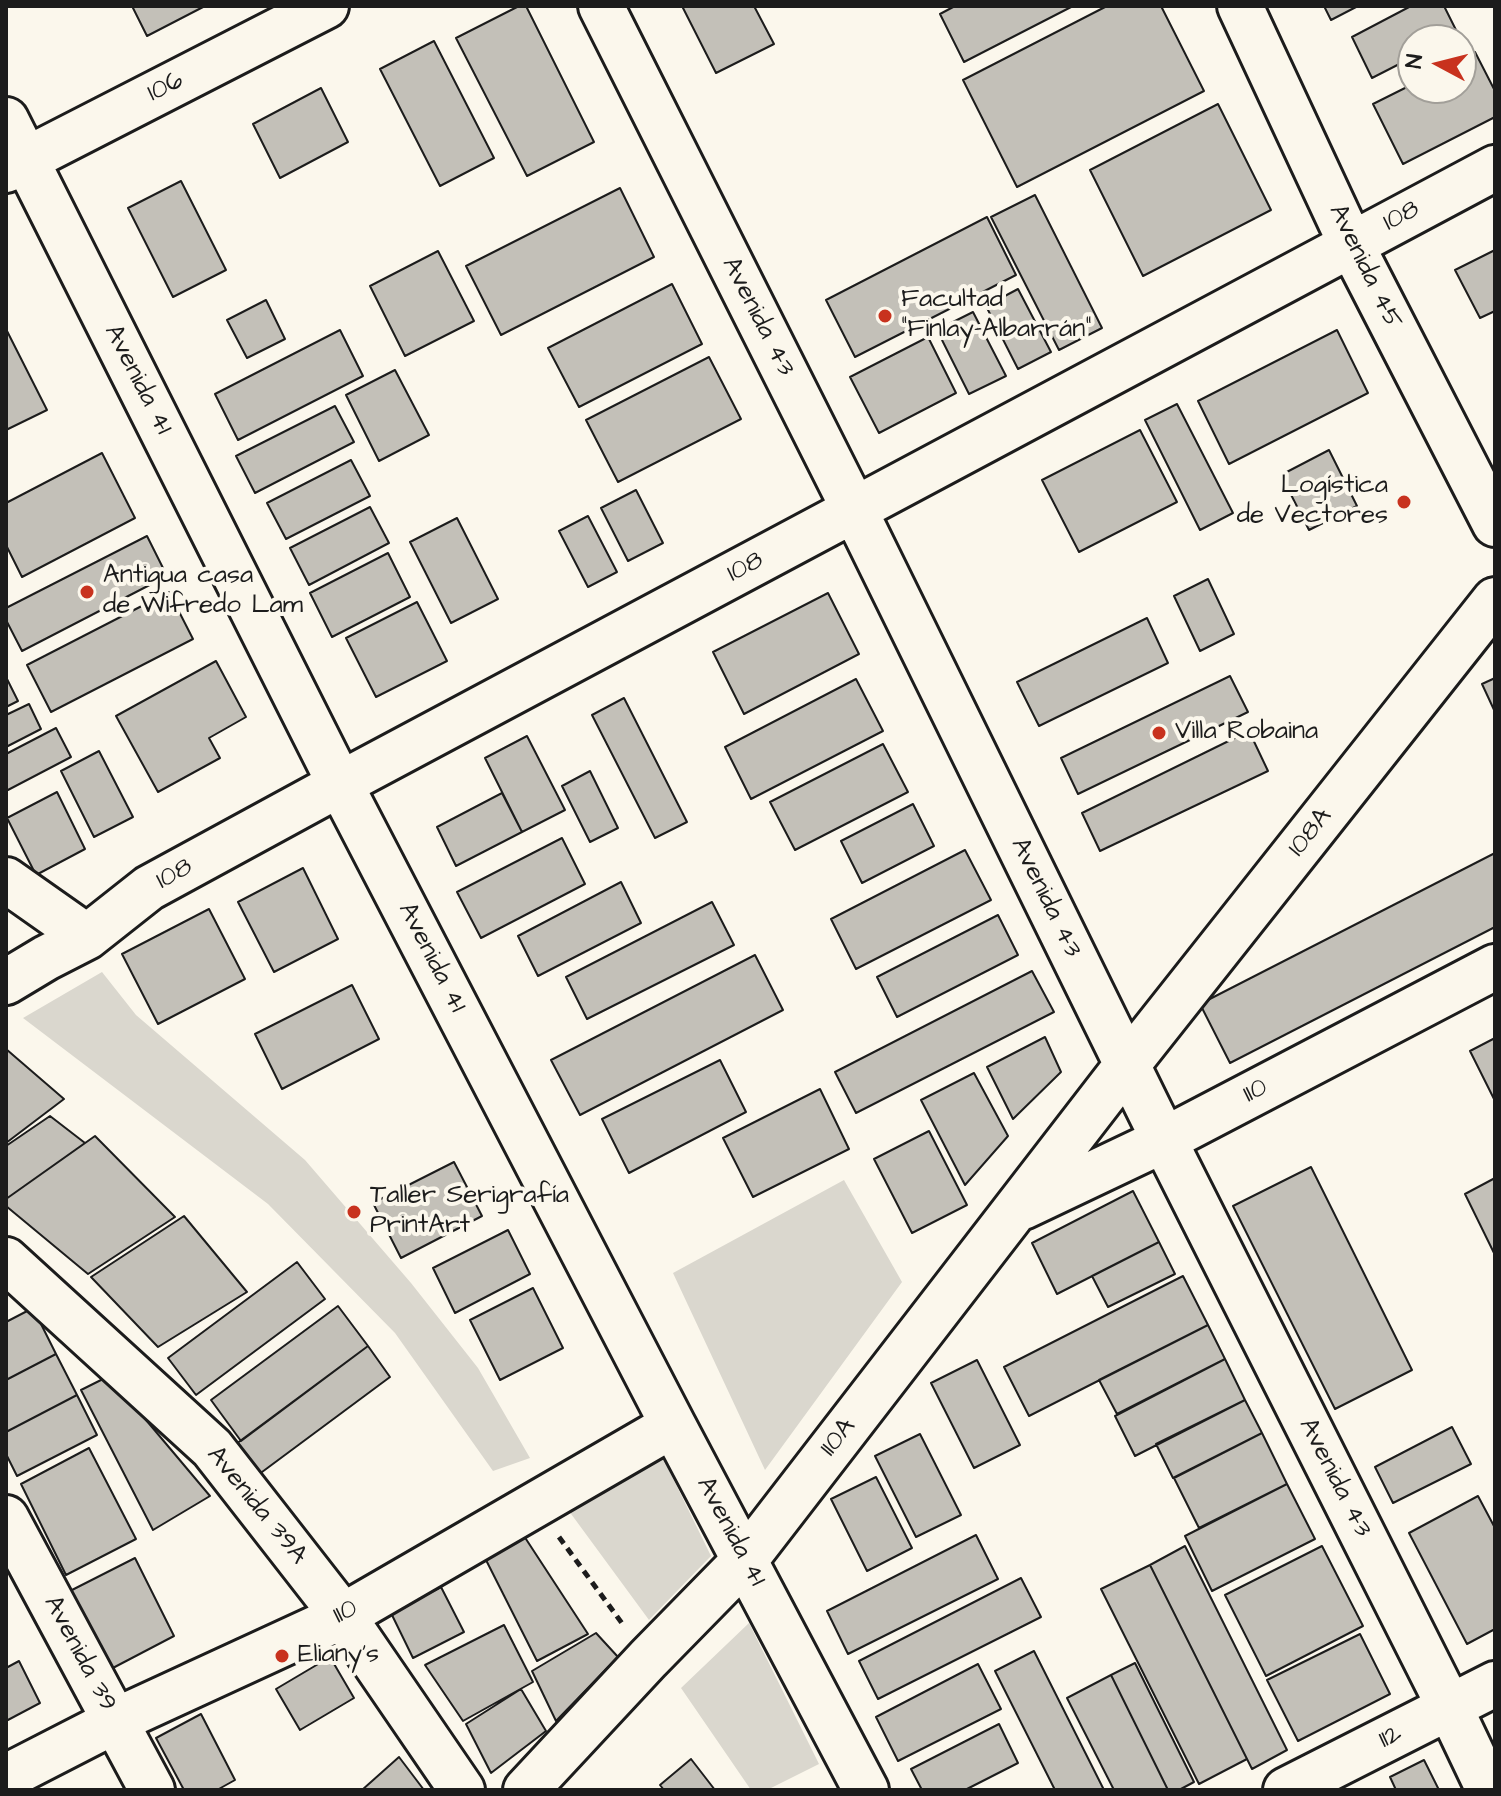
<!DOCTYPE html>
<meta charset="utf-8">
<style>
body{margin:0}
#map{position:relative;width:1501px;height:1796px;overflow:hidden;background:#fbf7ec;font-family:"Architects Daughter",sans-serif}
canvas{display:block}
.frame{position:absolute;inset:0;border:8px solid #1c1c1c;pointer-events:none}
.north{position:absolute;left:1397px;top:24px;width:80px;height:80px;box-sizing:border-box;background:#fbf7ec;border:2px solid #a29f99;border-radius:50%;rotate:277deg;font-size:22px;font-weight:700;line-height:32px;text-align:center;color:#1c1c1c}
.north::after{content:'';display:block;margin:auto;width:28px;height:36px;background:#c8321e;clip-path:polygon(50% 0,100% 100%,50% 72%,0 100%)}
</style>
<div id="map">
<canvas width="1501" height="1796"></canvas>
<div class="frame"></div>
<div class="north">N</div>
</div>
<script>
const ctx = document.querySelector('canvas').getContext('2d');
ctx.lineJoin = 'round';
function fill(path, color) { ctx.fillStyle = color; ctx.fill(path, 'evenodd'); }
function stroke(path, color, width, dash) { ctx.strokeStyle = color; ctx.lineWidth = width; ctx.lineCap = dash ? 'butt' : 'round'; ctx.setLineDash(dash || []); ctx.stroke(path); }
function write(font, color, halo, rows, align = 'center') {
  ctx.font = font + ' "Architects Daughter",sans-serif'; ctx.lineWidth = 8; ctx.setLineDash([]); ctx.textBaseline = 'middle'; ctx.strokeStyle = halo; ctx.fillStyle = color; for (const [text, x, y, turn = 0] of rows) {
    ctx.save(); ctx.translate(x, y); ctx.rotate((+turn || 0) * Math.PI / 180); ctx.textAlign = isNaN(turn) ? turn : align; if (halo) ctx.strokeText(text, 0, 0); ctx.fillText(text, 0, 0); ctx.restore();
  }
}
const green = new Path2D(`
 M102,972L136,1015L305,1160L411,1283L478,1368L530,1458L493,1471L395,1333L268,1204L23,1018Z
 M844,1180L902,1282L765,1470L673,1273Z
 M661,1454L711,1556L649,1620L566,1507Z
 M749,1623L819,1764L767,1790H751L681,1688Z`);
const building = new Path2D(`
 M132,6H205L147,36Z
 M519,6H526L594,142L527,176L456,38Z
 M682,6H754L774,44L716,73Z
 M955,6H1073L964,62L940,14Z
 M1107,6H1161L1204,91L1017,187L963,80Z
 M1324,6H1358L1331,20Z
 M1411,6H1444L1458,34L1447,40H1413V57L1372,78L1352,37Z
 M434,41L494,158L440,186L380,69Z
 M1475,52L1495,91V117L1403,164L1373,104L1413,84V88H1461V59Z
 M321,88L348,142L280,178L253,124Z
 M1218,104L1271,210L1143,276L1090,170Z
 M181,181L226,270L173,297L128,208Z
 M620,188L654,257L501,335L466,266Z
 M1035,195L1102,328L1059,350L991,217Z
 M987,217L1016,275L855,357L826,300Z
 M1495,250V311L1480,318L1455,270Z
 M438,251L474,321L405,356L370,286Z
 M672,284L702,344L579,407L548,348Z
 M1018,289L1051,352L1018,369L986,306Z
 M266,300L285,339L247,358L227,320Z
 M973,312L1006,376L969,394L937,330Z
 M6,329L47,410L6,430Z
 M340,330L363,376L238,440L215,394Z
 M1337,330L1368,393L1229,464L1198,401Z
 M928,337L956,393L879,433L850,377Z
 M709,357L741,419L618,482L586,420Z
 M395,370L429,435L379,461L346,395Z
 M1177,404L1233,513L1200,530L1145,420Z
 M335,406L354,442L255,493L236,456Z
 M1140,430L1177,502L1079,552L1042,480Z
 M1329,450L1357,506L1309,530L1281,475Z
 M102,453L135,518L22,577L6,545V503Z
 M351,460L370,496L286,539L267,503Z
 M636,490L663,543L628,561L601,508Z
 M370,507L389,543L309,585L290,548Z
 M588,516L617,572L588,587L559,531Z
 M457,518L498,599L451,623L410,542Z
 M147,536L167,576L22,651L6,620V608Z
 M388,553L410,597L332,637L310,593Z
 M1208,579L1234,634L1200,651L1174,596Z
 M169,592L193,639L51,712L27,665Z
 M828,593L859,654L744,714L713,652Z
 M417,602L447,661L376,697L346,638Z
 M1147,618L1168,663L1039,726L1017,682Z
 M216,661L246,717L209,738L220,758L158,792L116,716Z
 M1230,676L1248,712L1078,794L1061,758Z
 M6,677L18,701L6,707Z
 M1495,678V712L1482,684Z
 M856,679L883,731L751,799L725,747Z
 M624,698L687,822L655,838L592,715Z
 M29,704L41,729L6,747V715Z
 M56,728L71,757L6,791V754Z
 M1249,731L1268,771L1100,851L1082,813Z
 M527,736L565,810L522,832L485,758Z
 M883,744L908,792L795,850L770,802Z
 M99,751L133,817L94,837L61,771Z
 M590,771L618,828L590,842L562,786Z
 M57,792L85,849L36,875L7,818Z
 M502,793L522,832L456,866L437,827Z
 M913,804L934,846L862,883L841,841Z
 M562,838L585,884L481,938L457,892Z
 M965,850L991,900L856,969L831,919Z
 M1495,853V927L1230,1063L1200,1004Z
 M303,868L338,939L274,972L238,902Z
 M621,882L641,923L538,976L518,936Z
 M712,902L734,945L587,1019L566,977Z
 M209,909L245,979L158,1024L122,954Z
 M998,915L1018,955L897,1017L877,977Z
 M755,955L783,1010L580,1115L551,1060Z
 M1032,971L1054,1012L856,1113L835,1072Z
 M352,985L379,1039L282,1089L255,1034Z
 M1045,1037L1061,1072L1013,1119L987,1067Z
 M1495,1038V1101L1470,1051Z
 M6,1049L64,1099L6,1143Z
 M720,1060L746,1112L629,1173L602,1119Z
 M974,1073L1008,1136L965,1185L921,1100Z
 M820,1089L849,1149L753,1197L723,1138Z
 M50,1116L85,1143L6,1199V1146Z
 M929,1131L967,1205L912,1233L874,1159Z
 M95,1136L175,1217L88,1274L6,1206V1199Z
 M454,1162L482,1216L401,1258L373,1203Z
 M1311,1167L1412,1370L1335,1409L1233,1206Z
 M1495,1178V1253H1494L1465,1194Z
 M1133,1191L1159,1242L1057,1294L1032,1243Z
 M184,1216L247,1292L158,1347L91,1277Z
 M508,1230L530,1274L455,1313L433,1268Z
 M1159,1242L1175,1274L1108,1307L1092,1276Z
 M297,1262L325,1299L196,1395L168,1358Z
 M1183,1276L1208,1325L1029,1416L1004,1367Z
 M533,1288L563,1348L500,1380L470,1320Z
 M338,1306L368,1346L241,1441L211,1400Z
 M33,1308L56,1354L6,1380V1322Z
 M1208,1325L1225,1359L1117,1414L1099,1380Z
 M368,1346L390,1377L258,1475L236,1444Z
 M56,1354L77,1395L6,1432V1380Z
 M1225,1359L1245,1400L1135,1456L1115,1416Z
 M977,1360L1020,1445L974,1468L931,1383Z
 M109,1376L210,1496L153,1530L81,1390Z
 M77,1395L97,1435L17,1476L6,1454V1432Z
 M1245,1400L1262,1433L1173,1478L1156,1444Z
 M1452,1427L1471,1464L1393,1503L1375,1467Z
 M1262,1433L1287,1484L1199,1528L1174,1478Z
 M920,1434L961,1515L916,1537L875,1456Z
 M89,1448L136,1539L66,1575L21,1484Z
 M876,1477L912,1548L867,1571L831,1499Z
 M1287,1484L1315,1539L1212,1591L1185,1536Z
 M1478,1496L1495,1528V1629L1467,1644L1409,1533Z
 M976,1535L998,1579L848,1654L827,1611Z
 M524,1536L588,1634L537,1661L486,1560Z
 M1185,1546L1287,1750L1252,1769L1150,1565Z
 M1322,1546L1363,1626L1266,1676L1225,1595Z
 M135,1558L174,1636L109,1670L70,1591Z
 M1150,1565L1247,1759L1199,1784L1101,1589Z
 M1021,1578L1041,1617L878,1699L859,1661Z
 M441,1587L464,1632L413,1658L391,1613Z
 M504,1625L533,1682L463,1721L425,1665Z
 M596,1633L618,1657L556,1721L532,1671Z
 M1360,1634L1390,1694L1298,1741L1267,1680Z
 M1034,1651L1104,1790H1055L995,1671Z
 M330,1657L354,1698L300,1730L276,1689Z
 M19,1661L40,1703L6,1721V1668Z
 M1135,1663L1194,1782L1179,1790H1168L1111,1675Z
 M978,1664L1001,1709L898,1761L876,1717Z
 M1111,1675L1168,1790H1114L1067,1698Z
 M521,1689L546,1731L491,1773L466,1724Z
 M201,1714L235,1780L217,1790H184L156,1738Z
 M999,1724L1018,1763L965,1790H922L911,1769Z
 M399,1757L424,1790H362Z
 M691,1759L715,1790H664L660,1785Z
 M1424,1760L1439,1790H1396L1390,1777Z`);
const path = new Path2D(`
 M559,1537L624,1626`);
const minor = new Path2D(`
 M601,6L855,511L1164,1140L1450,1708L1489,1790
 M1240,6L1351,244L1495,524
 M6,120L340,784L673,1425L866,1790
 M6,170L326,6
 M6,880L87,937
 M6,982L46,958L87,937L149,888L340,784L1495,168
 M1023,1207L1164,1140L1495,967
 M6,1260L212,1448L343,1616L462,1790
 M6,1518L152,1790
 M6,1777L115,1721L343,1616L673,1425
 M526,1790L648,1659L745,1560L1127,1065L1495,600
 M1286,1790L1495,1684`);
const markers = [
 [885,316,8,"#c8321e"],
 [1404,502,8,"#c8321e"],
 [87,592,8,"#c8321e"],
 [1159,733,8,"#c8321e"],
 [354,1212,8,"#c8321e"],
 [282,1656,8,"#c8321e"]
];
const streetNames = [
 ["106",166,88,-27],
 ["108",1402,217,-28],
 ["Avenida 45",1364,267,64],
 ["Avenida 43",757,317,63],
 ["Avenida 41",137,380,63],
 ["108",746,568,-28],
 ["108A",1311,833,-52],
 ["108",175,875,-29],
 ["Avenida 43",1045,898,64],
 ["Avenida 41",431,958,63],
 ["110",1256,1092,-28],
 ["110A",839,1438,-52],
 ["Avenida 43",1334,1478,63],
 ["Avenida 39A",256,1506,51],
 ["Avenida 41",730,1532,62],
 ["110",346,1613,-28],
 ["Avenida 39",79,1654,62],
 ["112",1391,1738,-27]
];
const poiNames = [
 ["Facultad",901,301],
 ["\"Finlay-Albarrán\"",901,331],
 ["Logística",1388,487,"right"],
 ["de Vectores",1388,517,"right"],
 ["Antigua casa",103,577],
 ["de Wifredo Lam",103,607],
 ["Villa Robaina",1175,733],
 ["Taller Serigrafía",370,1197],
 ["PrintArt",370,1227],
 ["Eliany's",298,1656]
];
fill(green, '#dad7ce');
fill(building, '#c3c0b8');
stroke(building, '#1c1c1c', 2);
stroke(minor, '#1c1c1c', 50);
stroke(path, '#1c1c1c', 5, [8, 6]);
stroke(minor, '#fbf7ec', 44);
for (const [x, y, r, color] of markers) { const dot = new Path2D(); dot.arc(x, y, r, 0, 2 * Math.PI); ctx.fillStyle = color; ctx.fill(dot); stroke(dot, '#fbf7ec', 3); }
write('26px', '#1c1c1c', '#fbf7ec', streetNames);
write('26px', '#1c1c1c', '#fbf7ec', poiNames, 'left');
</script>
